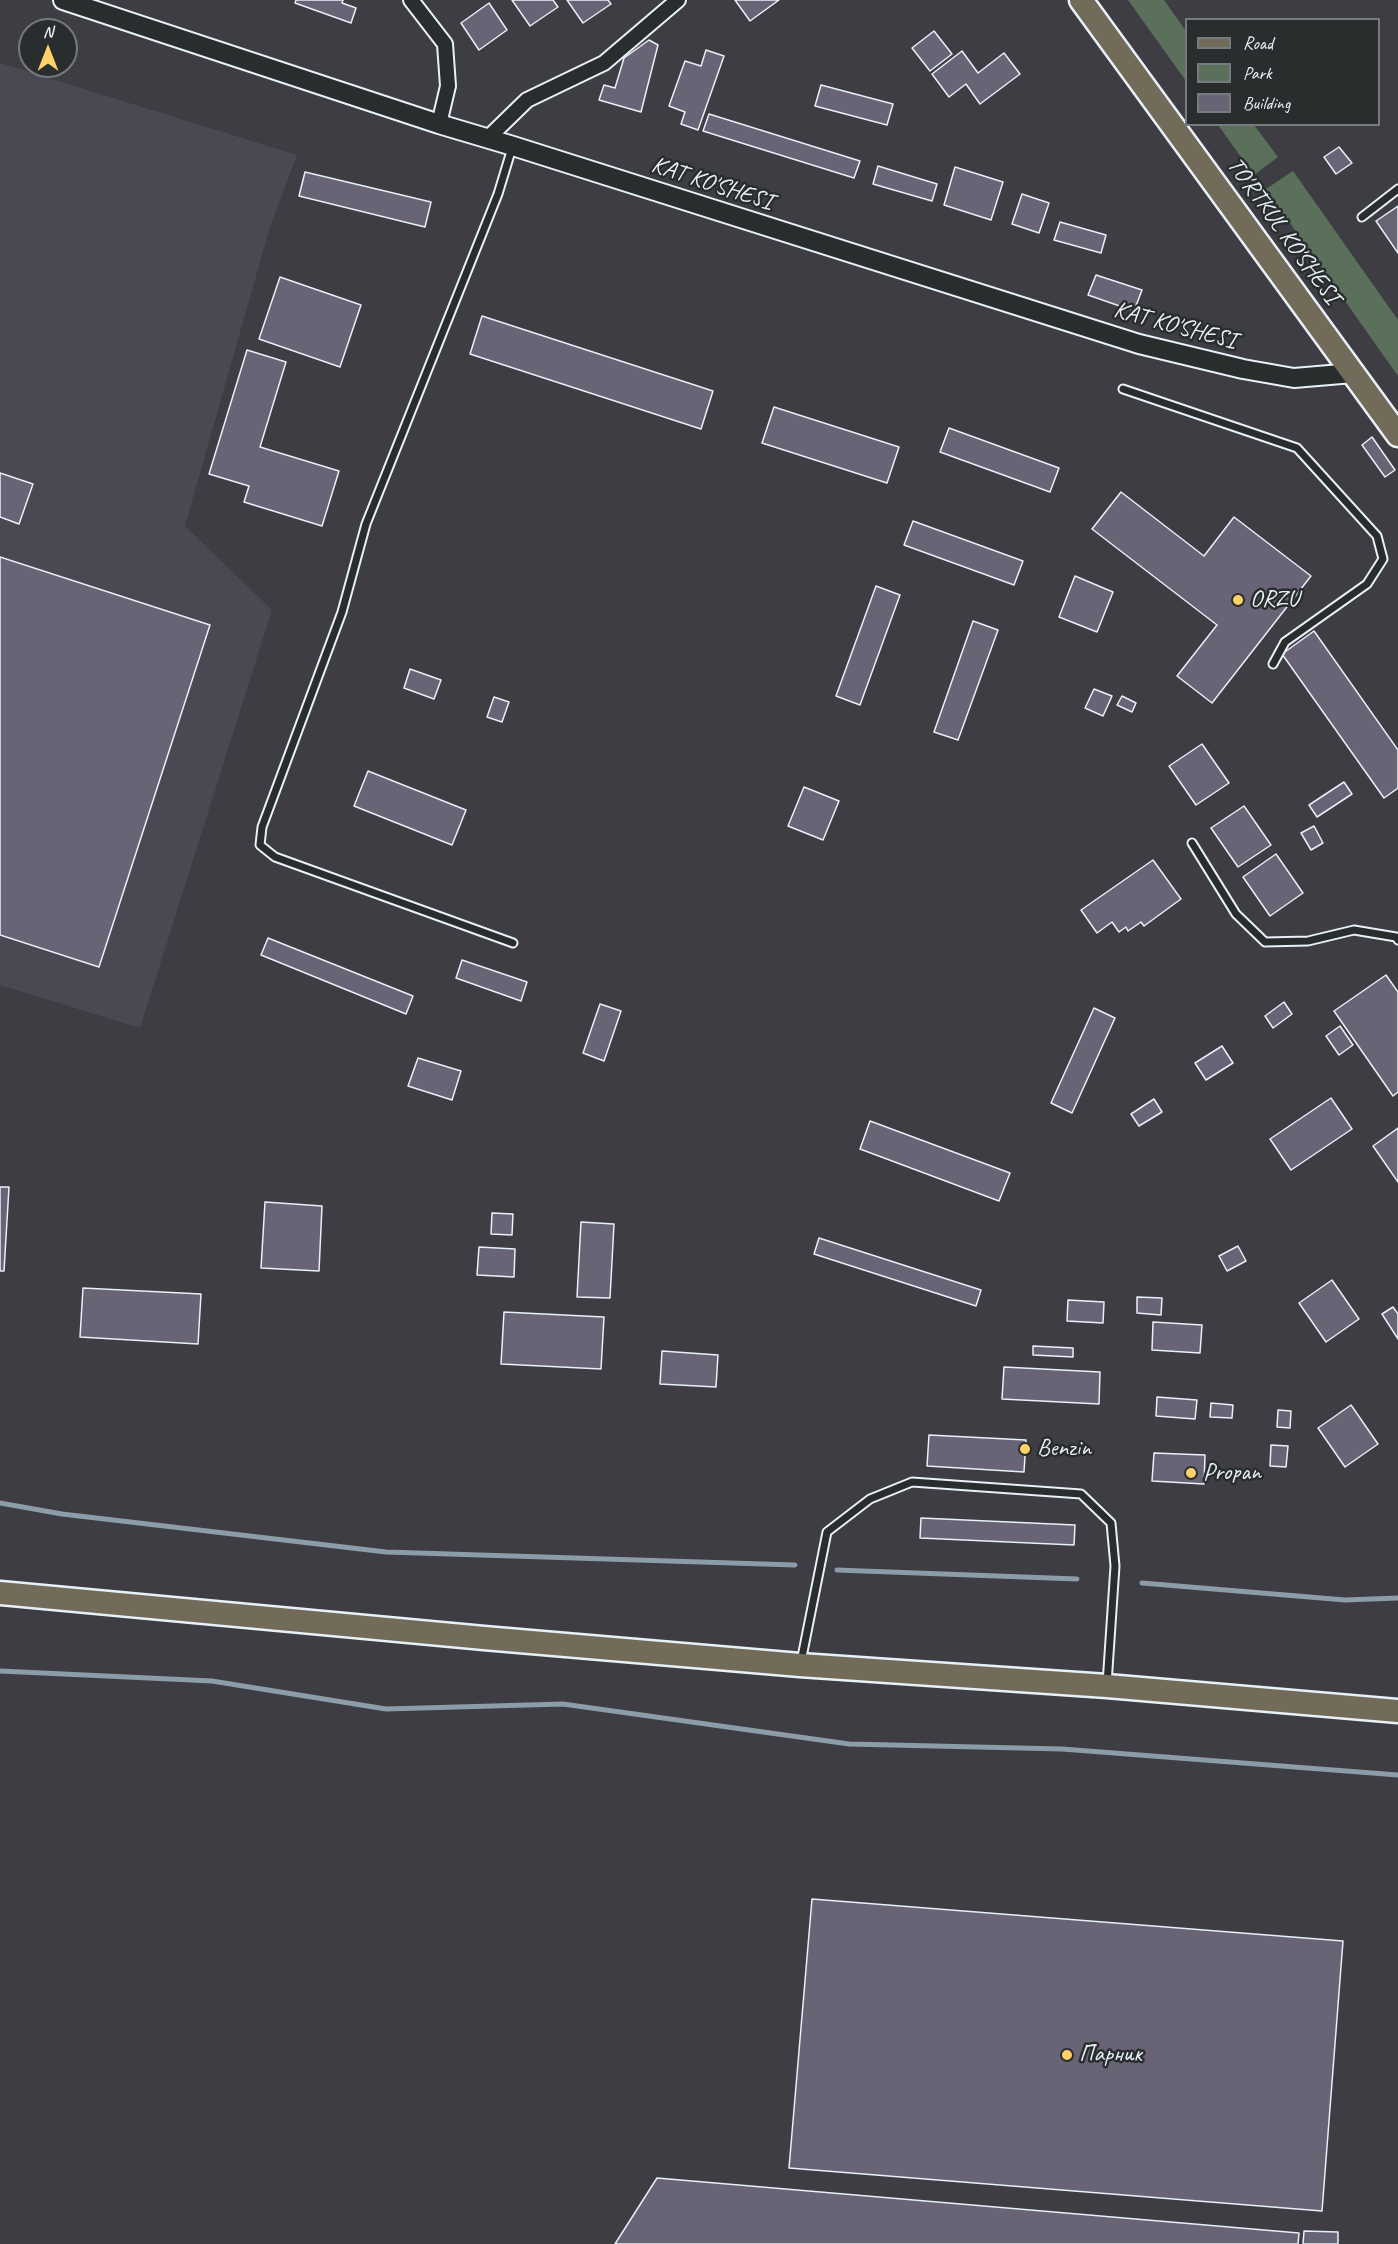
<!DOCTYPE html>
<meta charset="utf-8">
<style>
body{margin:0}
#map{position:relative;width:1398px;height:2244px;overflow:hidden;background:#3d3d43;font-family:Caveat,sans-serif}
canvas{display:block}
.legend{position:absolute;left:1185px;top:18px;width:195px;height:108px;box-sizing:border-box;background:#2a2d2e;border:2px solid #767b7f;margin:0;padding:8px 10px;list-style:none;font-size:18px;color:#e8f1f8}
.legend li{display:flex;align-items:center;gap:12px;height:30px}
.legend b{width:30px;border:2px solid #767b7f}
.north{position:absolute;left:18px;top:18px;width:60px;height:60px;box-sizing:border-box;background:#2a2d2e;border:2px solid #767b7f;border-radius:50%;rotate:0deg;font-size:16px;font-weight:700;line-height:24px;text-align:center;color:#e8f1f8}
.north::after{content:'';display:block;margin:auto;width:21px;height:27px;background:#ffd166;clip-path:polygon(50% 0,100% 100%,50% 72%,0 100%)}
</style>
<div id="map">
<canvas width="1398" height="2244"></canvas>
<ul class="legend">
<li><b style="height:8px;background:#726b5a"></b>Road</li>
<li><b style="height:16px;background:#5b705b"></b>Park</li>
<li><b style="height:16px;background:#686375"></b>Building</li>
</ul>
<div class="north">N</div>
</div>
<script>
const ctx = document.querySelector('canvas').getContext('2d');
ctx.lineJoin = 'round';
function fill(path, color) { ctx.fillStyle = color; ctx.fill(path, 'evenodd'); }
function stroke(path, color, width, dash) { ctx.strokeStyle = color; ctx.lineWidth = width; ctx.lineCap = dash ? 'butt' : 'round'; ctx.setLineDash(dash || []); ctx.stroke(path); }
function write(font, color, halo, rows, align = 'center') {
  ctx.font = font + ' Caveat,sans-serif'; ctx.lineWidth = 5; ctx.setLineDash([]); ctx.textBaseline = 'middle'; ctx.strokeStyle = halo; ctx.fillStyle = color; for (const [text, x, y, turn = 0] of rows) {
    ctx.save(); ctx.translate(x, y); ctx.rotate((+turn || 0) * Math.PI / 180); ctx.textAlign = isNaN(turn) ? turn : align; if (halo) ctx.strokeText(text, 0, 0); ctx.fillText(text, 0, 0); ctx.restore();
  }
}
const built = new Path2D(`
 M0,63L297,155L270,227L185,526L272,610L140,1028L0,985Z`);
const green = new Path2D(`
 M1128,0H1164L1186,31V81Z
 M1218,125H1254L1278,157L1254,175Z
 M1293,171L1398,320V376L1266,189Z`);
const stream = new Path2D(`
 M0,1503L62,1514L386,1552L795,1565
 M837,1570L1077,1579
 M1142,1583L1345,1600L1398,1598
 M0,1671L212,1681L386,1709L563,1704L849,1744L1062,1749L1398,1775`);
const building = new Path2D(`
 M296,0H343L342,3L356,8L351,23L295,3Z
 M512,0H553L558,7L530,26Z
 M567,0H608L611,4L583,23Z
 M735,0H779L750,21Z
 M489,3L507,30L479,50L461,23Z
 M934,31L952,54L930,71L912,48Z
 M649,40L658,45L641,112L599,100L604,85L615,88L624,58Z
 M706,50L724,56L698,130L681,124L685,112L669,106L685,61L701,66Z
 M962,51L978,73L1004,53L1020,74L980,104L966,84L949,97L932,74Z
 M821,85L893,104L887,125L815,106Z
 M709,114L860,161L854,178L703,131Z
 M1339,147L1352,163L1336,174L1324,157Z
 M878,166L937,184L932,201L873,184Z
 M955,167L1003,182L991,220L944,205Z
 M305,172L431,202L425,227L299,196Z
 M1022,194L1049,203L1039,233L1012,224Z
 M1398,206V253L1376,221Z
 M1060,222L1106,235L1101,253L1054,240Z
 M1096,275L1142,290L1134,311L1088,295Z
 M280,277L361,305L340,367L259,339Z
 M482,316L713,391L701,429L470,354Z
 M247,350L286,362L260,447L339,471L322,526L244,502L249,486L209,474Z
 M774,407L899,447L887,483L762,443Z
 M949,428L1059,468L1050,492L940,452Z
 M1372,437L1395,470L1385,477L1362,445Z
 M0,473L33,484L19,524L0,517Z
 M1121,492L1204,556L1234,517L1311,576L1212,703L1177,676L1217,625L1092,529Z
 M913,521L1023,561L1014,585L904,545Z
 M0,557L210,625L99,967L0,935Z
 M1075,576L1113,592L1097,632L1059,617Z
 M876,586L900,595L860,705L836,696Z
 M973,621L998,630L958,740L934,732Z
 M1314,631L1398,750V788L1384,798L1282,654Z
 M410,669L441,680L434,699L404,688Z
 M1094,689L1112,696L1103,716L1085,708Z
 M1122,696L1136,703L1132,712L1117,705Z
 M494,697L509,702L502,722L487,717Z
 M1202,744L1229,783L1196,805L1169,766Z
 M368,771L466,810L452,845L354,806Z
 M1344,782L1352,794L1317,817L1309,805Z
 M804,787L839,801L823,840L788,826Z
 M1244,806L1271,845L1238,867L1211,828Z
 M1314,826L1323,843L1311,850L1301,833Z
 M1276,854L1303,893L1270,916L1243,877Z
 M1153,860L1181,899L1144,926L1141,922L1128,931L1126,927L1119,932L1112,922L1097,933L1081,910Z
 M268,938L413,996L406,1014L261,955Z
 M462,960L527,982L521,1001L456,978Z
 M1386,975L1398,992V1092L1393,1096L1334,1011Z
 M1284,1002L1292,1014L1273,1028L1265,1016Z
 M600,1004L621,1011L604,1061L583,1053Z
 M1094,1008L1115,1018L1072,1113L1051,1103Z
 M1340,1026L1353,1045L1339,1055L1326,1036Z
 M1222,1046L1233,1063L1206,1080L1195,1063Z
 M418,1058L461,1071L452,1100L408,1086Z
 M1331,1098L1352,1129L1291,1170L1270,1139Z
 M1154,1099L1162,1112L1139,1126L1131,1114Z
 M870,1121L1010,1173L999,1201L860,1149Z
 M1398,1128V1182L1373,1146Z
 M0,1187H9L4,1271H0Z
 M265,1202L322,1206L319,1271L261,1268Z
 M492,1213L513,1214L512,1235L491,1234Z
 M581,1222L614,1224L610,1298L577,1297Z
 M819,1238L981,1290L976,1306L814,1254Z
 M1238,1246L1246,1261L1227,1271L1219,1256Z
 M479,1247L515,1249L514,1277L477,1275Z
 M1332,1280L1359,1319L1326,1342L1299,1303Z
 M83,1288L201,1294L198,1344L80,1337Z
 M1137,1297L1162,1298L1161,1315L1137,1313Z
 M1068,1300L1104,1302L1103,1323L1067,1321Z
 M1393,1307L1398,1314V1339L1382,1314Z
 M504,1312L604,1317L601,1369L501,1364Z
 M1153,1322L1202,1325L1200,1353L1152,1350Z
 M1033,1346L1073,1348V1357L1033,1355Z
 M662,1351L718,1355L716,1387L660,1384Z
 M1004,1367L1100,1372L1099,1404L1002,1399Z
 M1157,1397L1197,1400L1195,1419L1156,1416Z
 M1211,1403L1233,1405L1232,1418L1210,1417Z
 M1351,1405L1378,1444L1345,1467L1318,1428Z
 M1278,1410L1291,1411L1290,1428L1277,1427Z
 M929,1435L1026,1440L1024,1472L927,1466Z
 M1271,1445L1288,1446L1286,1467L1270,1466Z
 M1154,1453L1205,1455L1204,1484L1152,1481Z
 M921,1518L1075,1525L1074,1545L920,1538Z
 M812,1899L1343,1941L1322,2211L789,2168Z
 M657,2178L1299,2233L1298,2244H615Z
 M1304,2231L1338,2232V2244H1303Z`);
const service = new Path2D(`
 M512,148L498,194L366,524L342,612L262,827L260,845L275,857L513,943
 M1362,217L1398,189
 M1123,389L1297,448L1377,536L1383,559L1367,584L1285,642L1273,664
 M1192,843L1236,914L1265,942L1308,941L1354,930L1396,937L1398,940
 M801,1662L827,1532L870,1499L912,1482L1081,1494L1111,1523L1115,1566L1107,1684`);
const minor = new Path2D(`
 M411,0L445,44L448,86L439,124
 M488,138L527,100L604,63L678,0`);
const tertiary = new Path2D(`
 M63,0L439,124L513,146L1139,344L1243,369L1294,378L1353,373`);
const primary = new Path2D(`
 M1081,0L1398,435`);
const trunk = new Path2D(`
 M0,1593L484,1638L800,1665L1107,1686L1398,1711`);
const markers = [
 [1238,600,6,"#ffd166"],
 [1025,1449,6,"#ffd166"],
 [1191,1473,6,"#ffd166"],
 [1067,2055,6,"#ffd166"]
];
const streetNames = [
 ["KAT KO'SHESI",712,184,18],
 ["TO'RTKUL KO'SHESI",1283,231,54],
 ["KAT KO'SHESI",1175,326,15]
];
const poiNames = [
 ["ORZU",1250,600],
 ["Benzin",1037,1449],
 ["Propan",1203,1473],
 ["Парник",1079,2055]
];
fill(built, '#4a4852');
fill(green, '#5b705b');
stroke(stream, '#8c9ca8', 5);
fill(building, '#686375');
stroke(building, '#e8f1f8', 1.5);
stroke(service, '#e8f1f8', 11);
stroke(minor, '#e8f1f8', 18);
stroke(tertiary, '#e8f1f8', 22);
stroke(primary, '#e8f1f8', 27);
stroke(trunk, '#e8f1f8', 27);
stroke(service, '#2a2d2e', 7);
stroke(minor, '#2a2d2e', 14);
stroke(tertiary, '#2a2d2e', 18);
stroke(primary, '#726b5a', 22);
stroke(trunk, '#726b5a', 22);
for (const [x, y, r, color] of markers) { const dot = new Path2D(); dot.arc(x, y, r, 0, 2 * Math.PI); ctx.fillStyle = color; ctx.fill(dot); stroke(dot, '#2a2d2e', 2); }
write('24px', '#e8f1f8', '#2a2d2e', streetNames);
write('24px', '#e8f1f8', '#2a2d2e', poiNames, 'left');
</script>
